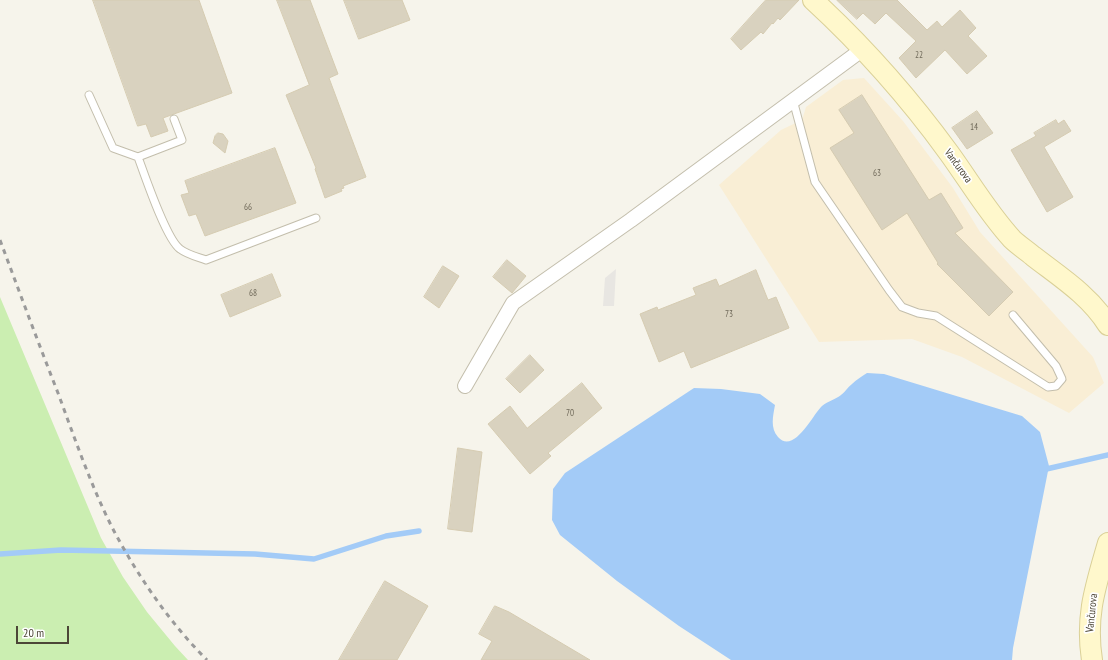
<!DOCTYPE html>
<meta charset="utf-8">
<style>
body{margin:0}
#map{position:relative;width:1108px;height:660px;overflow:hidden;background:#f6f4eb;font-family:"PT Sans Narrow",sans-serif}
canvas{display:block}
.scale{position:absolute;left:16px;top:626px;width:53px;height:18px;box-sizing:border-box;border:2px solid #4c4637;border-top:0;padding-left:5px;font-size:12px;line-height:14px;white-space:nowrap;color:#4c4637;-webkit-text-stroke:3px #fff;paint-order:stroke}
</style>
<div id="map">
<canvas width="1108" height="660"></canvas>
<div class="scale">20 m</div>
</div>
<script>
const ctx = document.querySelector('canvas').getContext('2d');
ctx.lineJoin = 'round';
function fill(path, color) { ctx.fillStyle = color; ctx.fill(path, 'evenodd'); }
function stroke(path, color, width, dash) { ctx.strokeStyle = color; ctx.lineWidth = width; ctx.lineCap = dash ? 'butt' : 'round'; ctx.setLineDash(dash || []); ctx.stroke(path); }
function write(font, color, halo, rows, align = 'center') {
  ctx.font = font + ' "PT Sans Narrow",sans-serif'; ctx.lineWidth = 3.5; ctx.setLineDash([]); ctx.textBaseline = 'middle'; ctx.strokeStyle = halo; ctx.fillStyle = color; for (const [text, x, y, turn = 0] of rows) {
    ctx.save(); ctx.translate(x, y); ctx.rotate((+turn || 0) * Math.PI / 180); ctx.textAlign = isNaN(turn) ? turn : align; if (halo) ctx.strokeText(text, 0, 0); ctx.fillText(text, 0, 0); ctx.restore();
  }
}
const commercial = new Path2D(`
 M864,78L903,121L953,188L980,232L1093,357L1104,383L1069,413L962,357L912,339L819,342L719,185L781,130L802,120L806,107L843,80Z`);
const green = new Path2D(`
 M0,297L101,538L123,577L147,612L175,646L188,660H0Z`);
const parking = new Path2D(`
 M616,269L614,306H603L605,278Z`);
const water = new Path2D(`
 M867,373L884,374L1022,416L1040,432L1049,466L1013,648L1012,660H731L679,626L617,581L560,535L552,520L553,489L565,473L694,388L721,389L760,394L775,405C773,416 770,428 778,437C794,455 813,414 822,406C828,401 836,399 841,395C845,392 848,387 852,384C856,380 862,376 867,373Z`);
const stream = new Path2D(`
 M1042,470L1108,455
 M0,554L61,550L255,554L314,559L386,536L419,531`);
const building = new Path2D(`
 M93,0H199L232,93L163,118L168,131L151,137L146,124L138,126Z
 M277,0H310L338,74L329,78L366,177L343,186L344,188L341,189L342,191L325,198L315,169L316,168L286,95L309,85Z
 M344,0H402L410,20L359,39Z
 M766,0H799L780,20L778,18L773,24L772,23L763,34L761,32L741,50L731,39Z
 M837,0H897L927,30L937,21L942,27L960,10L976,28L968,36L987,56L967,74L945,50L916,78L899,58L916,41L886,13L875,24L863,13L857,19Z
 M862,95L929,200L941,193L963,228L955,233L1013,292L989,316L937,264L938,263L907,213L882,230L830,148L854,133L839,110Z
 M977,111L993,133L967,149L952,128Z
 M1056,120L1058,124L1064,120L1071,131L1044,147L1073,197L1047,212L1011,150L1036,136L1034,133Z
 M218,133L223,134L228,141L225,153L213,143L215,136Z
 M275,148L296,203L205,236L196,214L189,216L181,195L189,193L185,181Z
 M507,260L526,276L512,293L493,277Z
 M443,266L459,276L439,308L424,297Z
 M756,270L768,300L776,297L789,328L691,368L684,351L659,362L640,314L657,307L658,310L696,295L693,288L716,279L719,286Z
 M272,274L281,296L230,317L221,295Z
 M530,355L544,370L520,393L506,379Z
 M582,383L602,408L548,453L551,456L530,474L488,424L510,406L527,428Z
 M458,448L482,452L472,532L448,529Z
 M385,581L428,606L397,660H339Z
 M495,606L509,612L590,660H481L492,641L479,634Z`);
const lane = new Path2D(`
 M89,95L113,148L138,157
 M793,100L815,182L889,290L902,307L918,313L936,316L1048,387L1056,386L1062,379L1056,366L1013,315
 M174,119L182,140L138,157C145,176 166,239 180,249C188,255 198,257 206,260L316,218`);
const street = new Path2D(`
 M465,386L513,303L631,220L863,49`);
const secondary = new Path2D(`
 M813,0C863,46 909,98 949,153C970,182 988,213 1012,239C1018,245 1026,250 1033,256C1060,277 1089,295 1108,325
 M1092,660C1085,615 1096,585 1108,543`);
const rail = new Path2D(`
 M0,240C19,291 38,342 58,393C75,439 92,489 115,533C140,579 170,623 207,660`);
const numberNames = [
 ["22",919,55],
 ["14",974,127],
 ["63",877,173],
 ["66",248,207],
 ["68",253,293],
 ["73",729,314],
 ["70",570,413]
];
const streetNames = [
 ["Vančurova",958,166,54],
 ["Vančurova",1092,613,-84]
];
fill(commercial, '#f9eed5');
fill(green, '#cbeeb1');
fill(parking, '#e8e6e2');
fill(water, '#a3cbf7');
stroke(stream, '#a3cbf7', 5.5);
fill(building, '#d9d2bf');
stroke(building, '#d5cbb1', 1);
stroke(lane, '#c3beac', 9);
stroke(street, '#c3beac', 16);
stroke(secondary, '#dad097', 22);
stroke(lane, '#fff', 7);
stroke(street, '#fff', 14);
stroke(secondary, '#fff8cc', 20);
stroke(rail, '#9a9a9a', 3, [5, 5]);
write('9px', '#6f6959', null, numberNames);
write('11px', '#4c4637', '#fff', streetNames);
</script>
